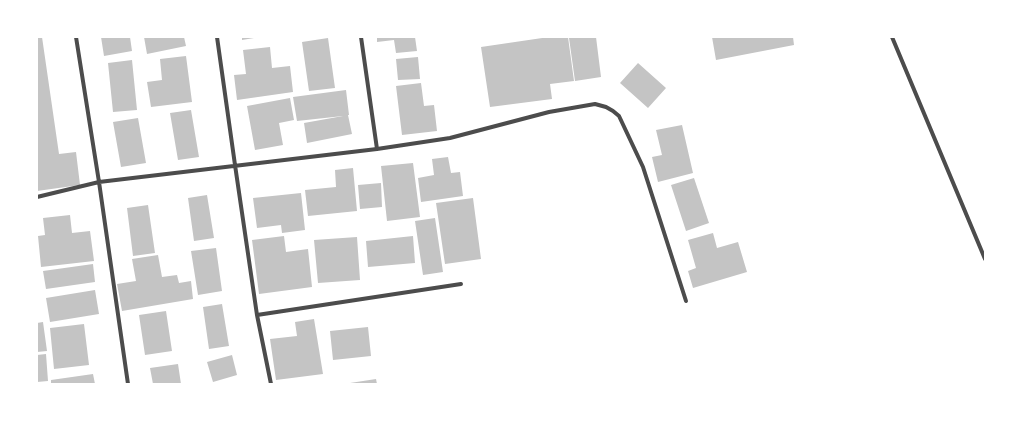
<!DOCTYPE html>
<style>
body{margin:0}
#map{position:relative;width:1022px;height:421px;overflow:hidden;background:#fff;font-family:Raleway,sans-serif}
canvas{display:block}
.frame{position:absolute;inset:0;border:38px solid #fff;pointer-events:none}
</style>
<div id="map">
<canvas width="1022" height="421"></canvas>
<div class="frame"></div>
</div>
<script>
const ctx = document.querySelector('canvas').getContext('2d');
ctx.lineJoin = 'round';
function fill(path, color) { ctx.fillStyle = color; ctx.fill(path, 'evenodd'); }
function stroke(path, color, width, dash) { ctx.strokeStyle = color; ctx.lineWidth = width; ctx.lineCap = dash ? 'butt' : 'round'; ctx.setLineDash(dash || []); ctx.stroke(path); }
const building = new Path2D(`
 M37,37H42L59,154L76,152L80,185L37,191Z
 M101,37H130L132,51L104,56Z
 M144,37H184L186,46L147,54Z
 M242,37H254V38L242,40Z
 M377,37H415L417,51L396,53L394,40L377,42Z
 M549,37H568L574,81L550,84L552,99L490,107L481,47Z
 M577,37H596L601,77L575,81L569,38Z
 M712,37H793L794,45L716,60Z
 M328,38L335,88L309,91L302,42Z
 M270,47L272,68L290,66L293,92L237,100L234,75L246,74L243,50Z
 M186,56L192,102L151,107L147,82L162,80L160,59Z
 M418,57L420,79L398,80L396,59Z
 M132,60L137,110L113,112L108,63Z
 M638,63L666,88L648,108L620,83Z
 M421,83L424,106L434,105L437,131L402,135L396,86Z
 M346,90L349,115H348L352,134L307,143L304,123L343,116L297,121L293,97Z
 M290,98L294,120L279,123L283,145L255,150L247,106Z
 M191,110L199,157L178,160L170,113Z
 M138,118L146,163L121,167L113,122Z
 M682,125L693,173L658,182L652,157L662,155L656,130Z
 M448,157L451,173L460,172L463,196L421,202L418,178L434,175L432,159Z
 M413,163L420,217L387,221L381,166Z
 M353,168L357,211L308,216L305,190L336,187L335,170Z
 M694,178L709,223L686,231L671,185Z
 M381,183L382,207L360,209L358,185Z
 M301,193L305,230L282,233L281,225L257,228L253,198Z
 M207,195L214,238L194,241L188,198Z
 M473,198L481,259L445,264L436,203Z
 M148,205L155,253L133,256L127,208Z
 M70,215L72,233L90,231L94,261L41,267L38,236L45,235L43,218Z
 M435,218L443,272L423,275L415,221Z
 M713,233L717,248L738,242L747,272L693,288L688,271L696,268L688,240Z
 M284,236L286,252L308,249L312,287L259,294L252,240Z
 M413,236L415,263L368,267L366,241Z
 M357,237L360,280L318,283L314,240Z
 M216,248L222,291L198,295L191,251Z
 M158,255L162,277L177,275L179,283L191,281L193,299L122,311L117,284L136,281L132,259Z
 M93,264L95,282L46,289L43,271Z
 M95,290L99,314L50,322L46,298Z
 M222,304L229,346L209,349L203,307Z
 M166,311L172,351L145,355L139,315Z
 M314,319L323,374L276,380L270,339L297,336L295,322Z
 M43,322L47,351L37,352V323Z
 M84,324L89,365L54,369L50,328Z
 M368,327L371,356L333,360L330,331Z
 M46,354L48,381L37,382V355Z
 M232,355L237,375L213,382L207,362Z
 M178,364L181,384H153L150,368Z
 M93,374L95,384H51V380Z
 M376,379L377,384H351L350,383Z`);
const minor = new Path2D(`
 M76,37L99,182L128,384
 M217,37L235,165L257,315L271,384
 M892,37L985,259
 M377,149L450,138L549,112L595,104L606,107L613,111L619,116L643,167L686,301
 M37,197L99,182L377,149L361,37
 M257,315L461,284`);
fill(building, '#c4c4c4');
stroke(minor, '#4c4c4c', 4);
</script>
